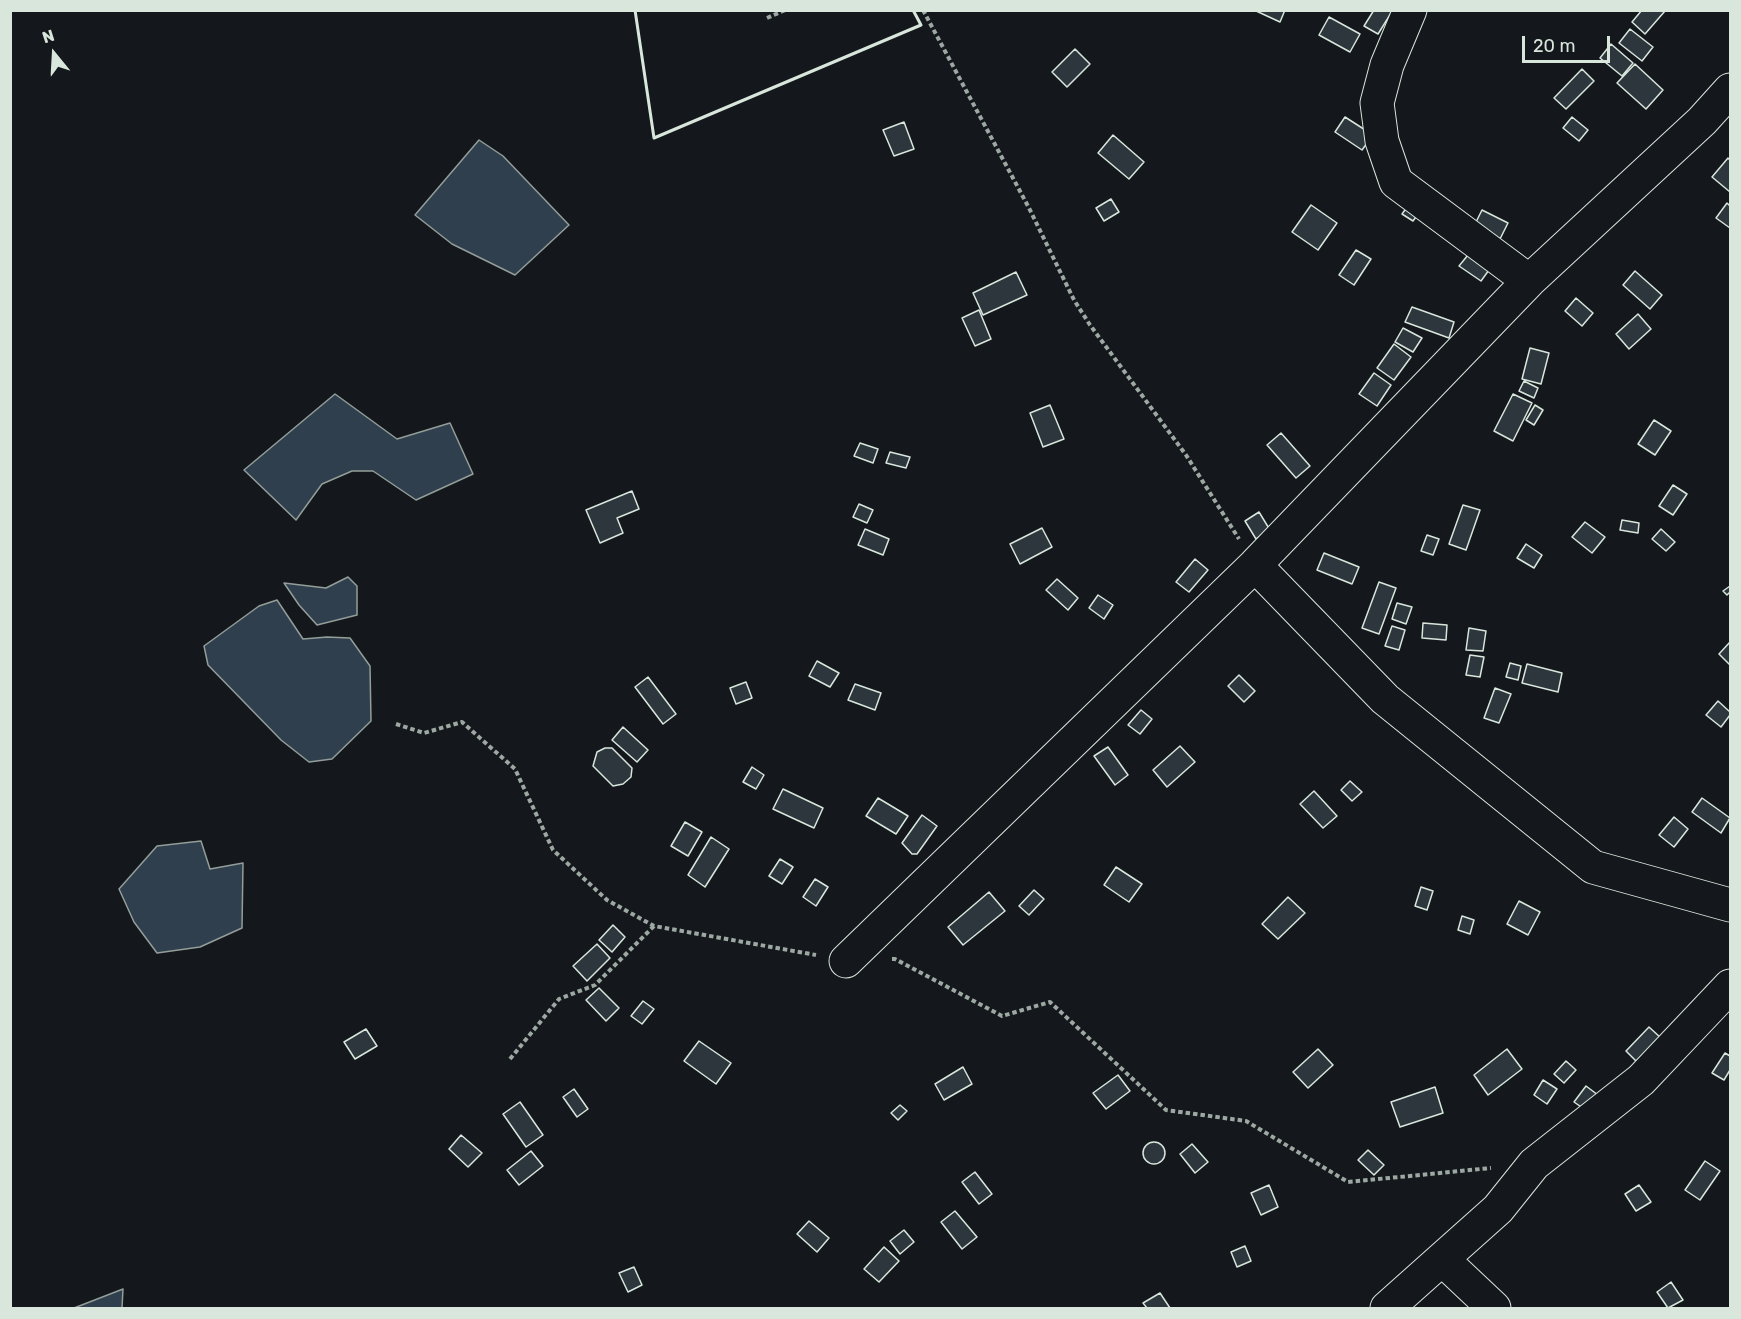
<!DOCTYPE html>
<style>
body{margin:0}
#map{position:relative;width:1741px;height:1319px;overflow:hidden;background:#14181c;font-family:Rubik,sans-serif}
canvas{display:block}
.frame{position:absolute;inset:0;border:12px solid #d8e6dc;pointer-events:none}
.north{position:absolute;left:24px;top:24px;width:60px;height:60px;-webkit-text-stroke:4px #14181c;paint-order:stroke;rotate:342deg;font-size:16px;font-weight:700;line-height:24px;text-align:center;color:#d8e6dc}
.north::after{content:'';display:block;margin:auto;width:21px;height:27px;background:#d8e6dc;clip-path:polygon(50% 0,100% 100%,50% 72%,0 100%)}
.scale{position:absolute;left:1522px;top:36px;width:88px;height:27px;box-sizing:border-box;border:3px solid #d8e6dc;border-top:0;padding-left:8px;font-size:18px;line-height:21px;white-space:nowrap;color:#d8e6dc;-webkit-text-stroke:4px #14181c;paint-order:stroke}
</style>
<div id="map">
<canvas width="1741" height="1319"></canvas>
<div class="frame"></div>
<div class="north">N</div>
<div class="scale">20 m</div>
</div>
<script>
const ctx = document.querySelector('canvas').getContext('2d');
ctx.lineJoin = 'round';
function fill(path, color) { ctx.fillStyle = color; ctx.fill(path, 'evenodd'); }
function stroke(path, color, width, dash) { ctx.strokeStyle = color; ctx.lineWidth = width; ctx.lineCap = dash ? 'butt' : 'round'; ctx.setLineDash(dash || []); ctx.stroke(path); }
const water = new Path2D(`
 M479,140L503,156L569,225L515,275L452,244L415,215Z
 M335,394L397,439L450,423L473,474L416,500L373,471H352L322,484L296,520L244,470Z
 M348,577L357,586V615L317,625L299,605L284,583L326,588Z
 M277,600L303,639L327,637L350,638L370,666L371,721L332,759L309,762L281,740L208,665L204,646L259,606Z
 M201,841L210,869L243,863L242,928L200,947L157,953L134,922L119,889L157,846Z
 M123,1289L122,1308H74Z`);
const building = new Path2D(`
 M1254,10H1285L1280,22Z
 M1374,10H1393L1378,34L1364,26Z
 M1642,10L1665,11L1645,34L1632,22Z
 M1329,17L1360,34L1350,52L1319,35Z
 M1630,29L1653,47L1642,61L1619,43Z
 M1611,44L1633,63L1622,76L1600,58Z
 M1075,49L1090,64L1067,87L1052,72Z
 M1635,64L1663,90L1646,109L1617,83Z
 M1582,69L1594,81L1566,109L1554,98Z
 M1345,117L1373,135L1362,150L1335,132Z
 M1572,117L1588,130L1579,141L1563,128Z
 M904,122L914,149L894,156L883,130Z
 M1113,135L1144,162L1129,179L1098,153Z
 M1728,158L1730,160V192L1712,177Z
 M1111,199L1119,212L1104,221L1096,208Z
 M1410,203L1421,210L1413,221L1402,214Z
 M1727,203L1730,206V228L1716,218Z
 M1311,205L1337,223L1318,250L1292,232Z
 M1482,210L1508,223L1500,239L1474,226Z
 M1356,250L1371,259L1354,285L1339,275Z
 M1468,255L1489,270L1481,281L1459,266Z
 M1635,271L1662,295L1650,309L1623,285Z
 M1016,272L1027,295L983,315L973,293Z
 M1576,298L1593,313L1582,326L1565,311Z
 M1412,307L1454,322L1449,338L1405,322Z
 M979,310L991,339L975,346L962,318Z
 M1638,314L1651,329L1629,349L1616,334Z
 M1403,328L1422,338L1413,352L1395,342Z
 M1394,344L1411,357L1394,380L1377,368Z
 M1530,348L1549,353L1541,384L1522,379Z
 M1374,373L1391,385L1377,406L1359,394Z
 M1524,381L1538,388L1534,398L1519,391Z
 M1513,394L1532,403L1513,441L1494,431Z
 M1050,405L1064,439L1043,447L1030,413Z
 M1535,405L1543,410L1534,425L1526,420Z
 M1654,420L1671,431L1655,455L1638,444Z
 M1281,433L1310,466L1296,478L1267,445Z
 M860,443L878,449L873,463L854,456Z
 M890,452L910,457L906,468L886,463Z
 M1673,485L1687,494L1673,515L1659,506Z
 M632,491L639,509L617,518L623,533L600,543L586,510Z
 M859,504L873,510L867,523L853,517Z
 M1463,505L1480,510L1466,550L1449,544Z
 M1259,512L1270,530L1256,539L1245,521Z
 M1622,520L1639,523L1638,533L1620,530Z
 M1585,522L1605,537L1592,553L1572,537Z
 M1042,528L1052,547L1020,564L1010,544Z
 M865,529L889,539L883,555L858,545Z
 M1661,529L1675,542L1666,551L1652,539Z
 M1427,535L1439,539L1433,555L1421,551Z
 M1526,544L1542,555L1534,568L1517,558Z
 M1324,553L1359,567L1352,584L1317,570Z
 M1195,559L1208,570L1189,592L1176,582Z
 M1057,579L1078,598L1068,610L1046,590Z
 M1379,582L1396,588L1379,634L1362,628Z
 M1730,586V592L1727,595L1723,591Z
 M1098,595L1113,605L1104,619L1089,608Z
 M1397,603L1412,607L1406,624L1392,619Z
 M1423,623L1447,625L1446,640L1422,638Z
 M1392,626L1405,630L1399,650L1385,646Z
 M1469,628L1486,631L1483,651L1466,650Z
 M1730,642V665L1719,654Z
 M1470,655L1484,657L1480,677L1466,675Z
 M817,661L839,673L830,687L809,676Z
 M1510,663L1521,666L1518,680L1506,677Z
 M1527,664L1562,673L1558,692L1522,683Z
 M1239,675L1255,691L1244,702L1228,686Z
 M648,677L676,714L663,724L635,687Z
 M746,682L752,698L736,704L730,688Z
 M855,684L881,693L875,710L848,700Z
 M1495,688L1511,694L1499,723L1484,718Z
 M1718,701L1730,712V715L1721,727L1706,715Z
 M1141,710L1152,719L1140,734L1128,725Z
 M623,727L648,750L637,762L612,740Z
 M1180,746L1195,762L1167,787L1153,770Z
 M1108,747L1128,775L1115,785L1094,756Z
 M605,748H612L632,768L631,777L623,784L613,786L593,766L597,752Z
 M752,767L764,775L756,789L743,782Z
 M1350,781L1362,792L1352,801L1341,790Z
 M783,789L823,808L814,828L773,809Z
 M1314,791L1337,816L1323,828L1300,804Z
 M878,798L908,816L896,834L866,816Z
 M1702,798L1730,818L1721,833L1692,812Z
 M922,815L937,826L917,854H912L902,843Z
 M1674,817L1688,829L1674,847L1659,835Z
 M685,822L702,832L688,856L671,846Z
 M711,837L729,849L705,887L688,875Z
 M780,859L793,867L782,884L769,876Z
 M1116,867L1142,884L1129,902L1104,885Z
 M815,879L828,887L816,906L803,897Z
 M1421,887L1433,891L1427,910L1415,906Z
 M1034,890L1044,899L1029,915L1019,906Z
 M989,892L1005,911L963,945L948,927Z
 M1288,897L1305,913L1278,939L1262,924Z
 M1519,901L1540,912L1528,935L1507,924Z
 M1462,916L1474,920L1470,934L1458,930Z
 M613,925L625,937L612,952L599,940Z
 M597,944L610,958L587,981L573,966Z
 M599,988L619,1008L606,1021L586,1000Z
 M643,1001L654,1009L642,1024L631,1016Z
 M1649,1027L1661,1038L1638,1063L1626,1051Z
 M366,1029L377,1046L355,1059L344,1042Z
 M699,1041L731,1063L716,1084L684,1061Z
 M1318,1049L1333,1065L1308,1088L1293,1072Z
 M1507,1049L1522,1069L1488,1095L1474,1075Z
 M1725,1053L1730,1056V1070L1724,1080L1712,1073Z
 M1566,1061L1576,1070L1564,1083L1554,1074Z
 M963,1067L972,1084L944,1100L935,1084Z
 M1118,1075L1130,1091L1106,1109L1093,1093Z
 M1543,1080L1557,1089L1547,1104L1534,1095Z
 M1586,1086L1598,1095L1587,1111L1574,1102Z
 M1435,1087L1443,1113L1400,1127L1391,1102Z
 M574,1089L588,1109L577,1117L563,1097Z
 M520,1102L543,1135L526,1147L503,1114Z
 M900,1105L907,1111L898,1120L891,1113Z
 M461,1135L482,1153L468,1167L449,1149Z
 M1143 1153a11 11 0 1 1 22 0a11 11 0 1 1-22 0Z
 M1192,1144L1208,1162L1195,1173L1180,1154Z
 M1368,1150L1384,1165L1374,1175L1358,1160Z
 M531,1151L543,1166L519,1185L507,1170Z
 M1705,1161L1720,1171L1700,1200L1685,1190Z
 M975,1172L992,1194L979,1204L962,1182Z
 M1269,1185L1278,1207L1261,1215L1251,1193Z
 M1639,1185L1651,1202L1636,1211L1625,1194Z
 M955,1211L977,1237L962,1249L941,1222Z
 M809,1221L829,1238L817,1252L797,1234Z
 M904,1230L914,1242L900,1254L890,1241Z
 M1245,1246L1251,1261L1237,1267L1231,1252Z
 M884,1247L899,1261L879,1282L864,1269Z
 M634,1267L642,1285L628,1292L619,1273Z
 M1671,1282L1683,1300L1668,1308L1657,1292Z
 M1160,1293L1170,1308H1147L1143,1303Z`);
const path = new Path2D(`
 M923,10L1029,208L1074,300L1090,325L1186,455L1239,539
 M767,18L785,10
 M396,724L424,733L462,722L515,769L553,850L607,900L654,926L816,955
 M892,959H895L1002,1016L1050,1002L1166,1110L1246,1121L1348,1182L1491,1168
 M510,1059L559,999L595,985L654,926`);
const minor = new Path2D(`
 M1410,10L1387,65L1377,103L1382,141L1396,182L1529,281
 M1255,565L1385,699L1593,867L1730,905
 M846,961L1255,565L1529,281L1702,121L1730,90
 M1442,1259L1494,1308
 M1387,1308L1498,1209L1534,1164L1641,1080L1730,986`);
const wall = new Path2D(`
 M635,10L654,138L921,25L913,10`);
fill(water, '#2f3f4d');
stroke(water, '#939e99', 1.5);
fill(building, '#2c363c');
stroke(building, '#d8e6dc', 1.5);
stroke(minor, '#d8e6dc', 35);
stroke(path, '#9da8a2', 4, [4.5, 3]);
stroke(minor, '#14181c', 33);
stroke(wall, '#d8e6dc', 3);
</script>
